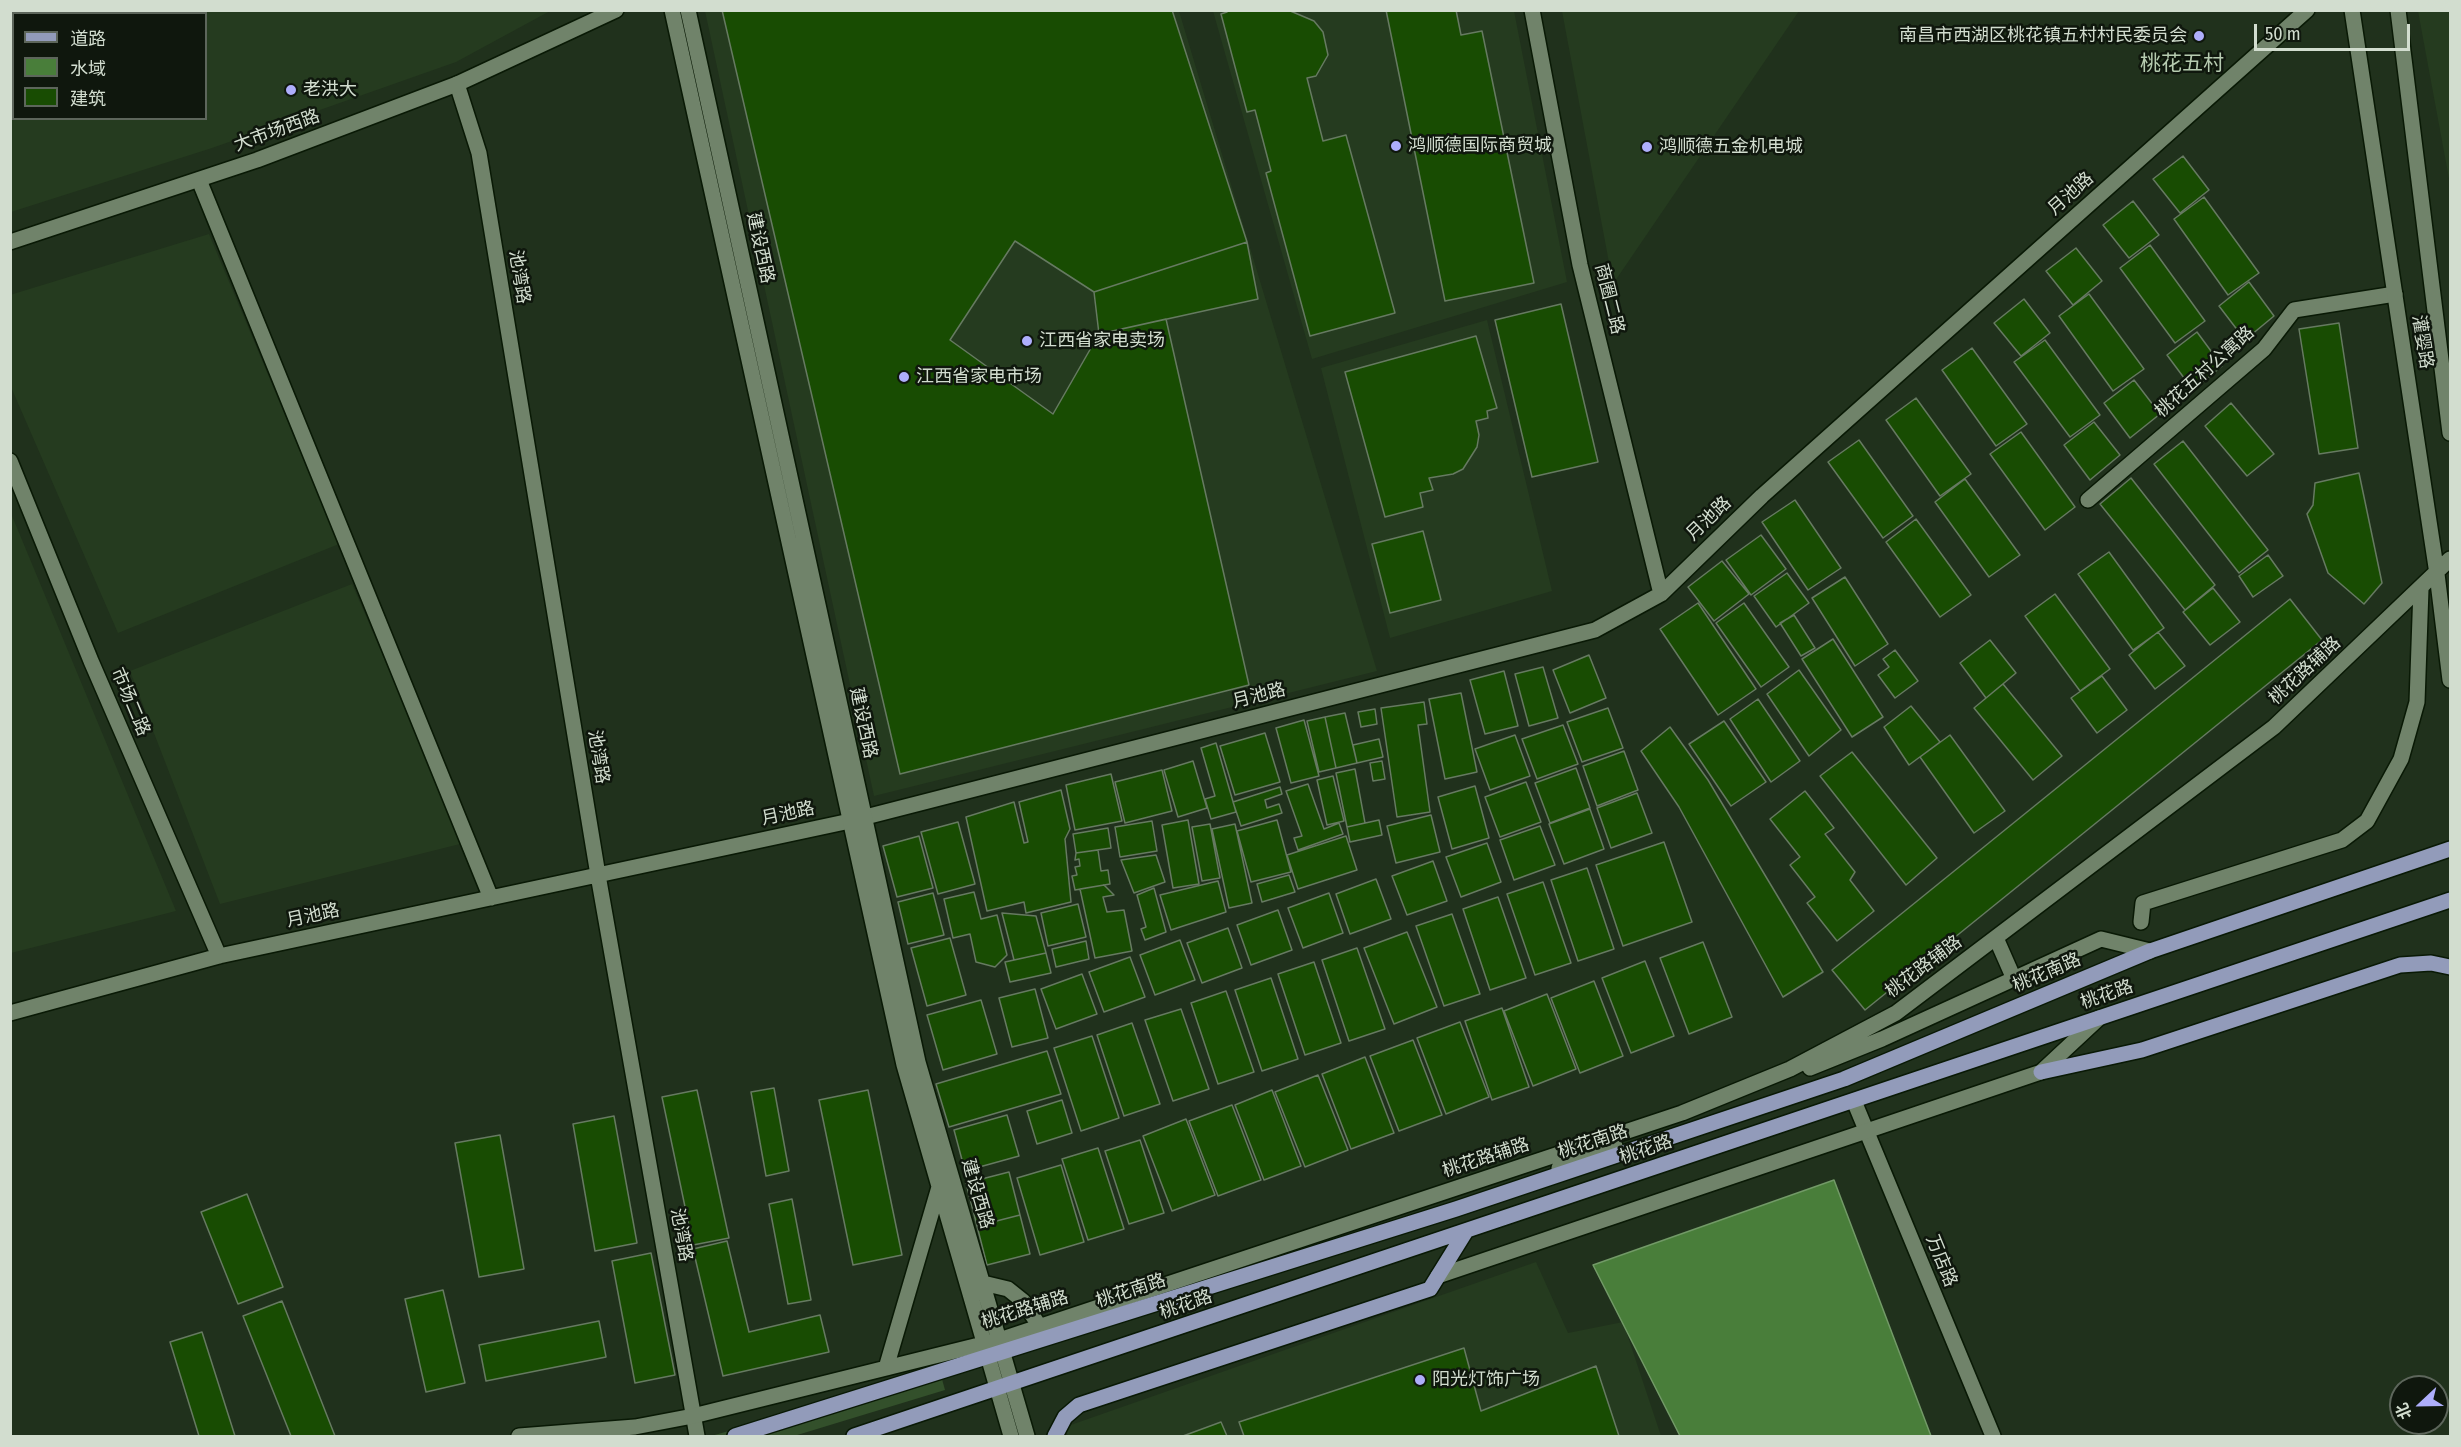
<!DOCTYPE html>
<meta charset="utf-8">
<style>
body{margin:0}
#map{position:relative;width:2461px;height:1447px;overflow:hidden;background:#20311c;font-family:"Fira Sans Condensed","Noto Sans SC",sans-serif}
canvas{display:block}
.frame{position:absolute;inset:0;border:12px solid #d2ddcf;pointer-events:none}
.legend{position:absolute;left:12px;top:12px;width:195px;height:108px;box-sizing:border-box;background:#0f170d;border:2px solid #5d665b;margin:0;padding:8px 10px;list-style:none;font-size:18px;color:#d2ddcf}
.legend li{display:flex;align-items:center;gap:12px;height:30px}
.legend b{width:30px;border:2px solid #5d665b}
.north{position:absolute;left:2389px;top:1375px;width:60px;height:60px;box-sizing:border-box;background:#0f170d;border:2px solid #5d665b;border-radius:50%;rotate:248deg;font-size:16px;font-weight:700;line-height:24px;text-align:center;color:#d2ddcf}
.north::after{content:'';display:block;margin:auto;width:21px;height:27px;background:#aeaefb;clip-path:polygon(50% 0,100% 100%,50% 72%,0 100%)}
.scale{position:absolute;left:2254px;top:24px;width:156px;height:27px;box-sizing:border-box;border:3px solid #d2ddcf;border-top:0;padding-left:8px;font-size:18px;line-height:21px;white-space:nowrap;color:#d2ddcf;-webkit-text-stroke:4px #0f170d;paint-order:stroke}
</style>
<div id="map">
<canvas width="2461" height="1447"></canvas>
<div class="frame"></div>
<ul class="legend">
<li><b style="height:8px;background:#929bba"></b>道路</li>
<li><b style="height:16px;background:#497e3a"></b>水域</li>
<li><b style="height:16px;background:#184c02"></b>建筑</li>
</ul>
<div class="north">北</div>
<div class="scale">50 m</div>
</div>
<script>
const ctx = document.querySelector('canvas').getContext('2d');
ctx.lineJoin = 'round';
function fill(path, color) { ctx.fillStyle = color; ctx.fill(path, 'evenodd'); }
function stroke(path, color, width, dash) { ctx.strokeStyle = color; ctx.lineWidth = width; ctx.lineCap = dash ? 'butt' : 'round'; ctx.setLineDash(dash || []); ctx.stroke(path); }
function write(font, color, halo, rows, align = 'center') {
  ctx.font = font + ' "Fira Sans Condensed","Noto Sans SC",sans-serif'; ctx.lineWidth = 5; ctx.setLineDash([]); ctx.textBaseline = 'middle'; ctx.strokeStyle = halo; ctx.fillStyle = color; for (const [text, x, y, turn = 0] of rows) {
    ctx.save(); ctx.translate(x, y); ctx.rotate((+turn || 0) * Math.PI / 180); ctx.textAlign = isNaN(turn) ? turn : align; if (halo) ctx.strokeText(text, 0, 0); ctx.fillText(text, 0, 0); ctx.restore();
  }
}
const built = new Path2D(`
 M11,10H550V11L456,62L212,148L11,212ZM14,14H206V118H14Z
 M705,11H1179L1377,671L874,796Z
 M1213,11H1514L1567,282L1312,359Z
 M1562,11H1799L1613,284Z
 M2418,11H2450V184Z
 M209,234L339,544L118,633L11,387L10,295Z
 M1487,320L1552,591L1390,638L1321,368Z
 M10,511L176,911L11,953H10Z
 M352,584L464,843L220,904L130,671Z
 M1536,1262L1568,1333L1623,1322L1661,1436H1068L1065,1427Z`);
const green = new Path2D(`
 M940,1372L945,1390L794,1436H711Z`);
const water = new Path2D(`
 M1834,1180L1931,1436H1680L1593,1265Z`);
const building = new Path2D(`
 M722,10H1172L1247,242L1094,292L1015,241L950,340L1053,414L1099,334L1166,319L1249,685L900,774Z
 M1227,10H1288L1314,21L1323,32L1328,55L1316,76L1307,78L1323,141L1346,135L1395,313L1310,336L1266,173L1271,171L1255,110L1247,112L1221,14L1227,12Z
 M1386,10H1456L1461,35L1482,31L1534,283L1445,301Z
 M2183,156L2209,190L2180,213L2153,179Z
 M2204,197L2259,273L2228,295L2174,219Z
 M2133,201L2159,235L2129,258L2103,225Z
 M1247,242L1258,299L1099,334L1094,292Z
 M2150,245L2205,321L2175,343L2120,268Z
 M2076,248L2102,281L2073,305L2046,271Z
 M2249,282L2274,316L2245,340L2219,306Z
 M2089,294L2144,369L2113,391L2059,316Z
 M2024,299L2050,333L2021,356L1994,323Z
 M1561,304L1598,462L1532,477L1495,320Z
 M2339,323L2358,448L2319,454L2299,329Z
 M2197,332L2222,366L2193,390L2167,355Z
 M1476,336L1497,408L1487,411L1488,418L1476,421L1479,435L1477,447L1463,469L1453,474L1429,478L1433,490L1420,493L1423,507L1385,517L1345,372Z
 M2045,340L2100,415L2070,437L2014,362Z
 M1972,348L2027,424L1996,446L1942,370Z
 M2134,380L2160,414L2130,438L2104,403Z
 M1916,398L1971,474L1940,496L1886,420Z
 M2231,403L2274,454L2247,476L2205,426Z
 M2094,422L2120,455L2090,480L2064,445Z
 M2021,432L2075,507L2045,530L1990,454Z
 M1859,440L1913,516L1883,538L1828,462Z
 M2183,441L2268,550L2239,573L2154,464Z
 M2359,473L2382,583L2364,604L2328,573L2307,514L2313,505L2315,483Z
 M2131,478L2215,585L2185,610L2100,504Z
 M1965,479L2020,555L1989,577L1935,502Z
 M1795,500L1841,568L1808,590L1762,522Z
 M1916,519L1971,595L1940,617L1886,542Z
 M1423,531L1441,600L1390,613L1372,544Z
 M1761,535L1786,569L1751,595L1726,560Z
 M2109,552L2164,628L2133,650L2078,574Z
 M2268,555L2283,576L2253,597L2239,576Z
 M1722,561L1749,594L1714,621L1688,587Z
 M1787,573L1809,603L1776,627L1754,596Z
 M1845,577L1888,644L1855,666L1812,598Z
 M2213,588L2240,622L2210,645L2183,612Z
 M2055,594L2110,669L2080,691L2025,616Z
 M2290,599L2322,640L1865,1010L1832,970Z
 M1698,603L1756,689L1718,715L1660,629Z
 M1744,603L1789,667L1761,687L1716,623Z
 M1794,615L1815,648L1801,656L1780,623Z
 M2158,632L2185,666L2155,689L2129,655Z
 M1833,639L1883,717L1852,737L1802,659Z
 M1990,640L2016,673L1986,698L1960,663Z
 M1895,650L1918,681L1895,698L1878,675L1889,667L1883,659Z
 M1589,655L1606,698L1570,713L1553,670Z
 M1543,667L1558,718L1529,726L1515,674Z
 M1799,670L1841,730L1809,756L1767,694Z
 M1504,671L1518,726L1485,734L1470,680Z
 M2102,676L2127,710L2097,733L2071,698Z
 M2003,684L2062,756L2033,780L1974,708Z
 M1461,693L1477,772L1445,779L1429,699Z
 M1758,699L1800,761L1771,782L1730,719Z
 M1424,702L1427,724L1418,725L1430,812L1397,817L1381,708Z
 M1911,706L1940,742L1909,765L1884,727Z
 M1608,708L1623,748L1582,762L1567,722Z
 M1375,709L1377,724L1361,727L1358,712Z
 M1345,713L1357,763L1336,768L1325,717Z
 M1325,717L1336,768L1319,772L1307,721Z
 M1304,720L1319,776L1291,783L1276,728Z
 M1724,721L1766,782L1731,806L1689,744Z
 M1563,725L1578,764L1537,779L1522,739Z
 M1670,727L1708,780L1823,972L1783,997L1679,807L1641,751Z
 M1265,733L1280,782L1235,795L1220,746Z
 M1515,735L1530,776L1490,790L1475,749Z
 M1950,735L2005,811L1974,833L1920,757Z
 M1379,739L1383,757L1357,763L1353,745Z
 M1216,743L1236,812L1211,819L1205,799L1215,796L1201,748Z
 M1624,751L1638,790L1597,806L1583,766Z
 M1852,752L1937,858L1906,885L1820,776Z
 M1193,761L1207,808L1178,817L1164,770Z
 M1382,761L1385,779L1373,781L1370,763Z
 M1576,768L1590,808L1550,823L1535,783Z
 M1355,769L1365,823L1347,827L1336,773Z
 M1162,770L1172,811L1125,823L1115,782Z
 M1111,774L1122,821L1075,830L1066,785Z
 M1333,776L1344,821L1327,825L1317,780Z
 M1526,782L1541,822L1500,837L1485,797Z
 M1308,784L1324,829L1339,823L1343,834L1298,850L1294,838L1302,836L1286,791Z
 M1475,786L1489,838L1452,849L1438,797Z
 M1280,787L1282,794L1265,800L1267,808L1279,804L1282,813L1241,826L1233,802Z
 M1061,790L1070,829L1065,839L1071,902L1026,913L1024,902L987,911L966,817L1014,802L1024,843L1028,842L1019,802Z
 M1805,791L1834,828L1825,834L1855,872L1850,880L1874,911L1837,941L1807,903L1815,897L1790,865L1800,857L1770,819Z
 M1637,793L1652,833L1611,848L1597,808Z
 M1590,809L1604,849L1564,864L1549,824Z
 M1431,815L1440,852L1396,863L1387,826Z
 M1188,820L1199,884L1173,888L1162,825Z
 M1277,820L1291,872L1251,882L1237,831Z
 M1379,820L1382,835L1350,842L1347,827Z
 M1152,821L1157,851L1120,857L1115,827Z
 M958,822L975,884L938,894L921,832Z
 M1210,824L1220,878L1202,881L1192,827Z
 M1235,824L1252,903L1229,908L1212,829Z
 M1540,826L1555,865L1514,880L1500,840Z
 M1108,828L1111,848L1076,853L1073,834Z
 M919,836L933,888L897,897L883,846Z
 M1346,836L1357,870L1298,889L1287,855Z
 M1664,842L1692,922L1623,946L1596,865Z
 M1487,843L1501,882L1461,897L1446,857Z
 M1098,850L1101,871L1108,870L1110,884L1075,890L1072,876L1077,875L1075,867L1080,866L1079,859L1075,860L1076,853Z
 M1156,855L1165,882L1134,893L1121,860Z
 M1433,861L1447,901L1407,915L1392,876Z
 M1587,868L1614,949L1578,961L1551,880Z
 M1289,875L1295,892L1262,902L1257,884Z
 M1376,879L1391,919L1350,934L1336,894Z
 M1218,881L1226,912L1171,930L1160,895Z
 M1543,882L1571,963L1535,975L1507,894Z
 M1104,885L1114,895L1103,897L1107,912L1124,910L1132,951L1095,958L1080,889Z
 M1154,888L1166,932L1145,940L1141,929L1146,927L1137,895Z
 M974,892L981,919L997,915L1007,955L995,967L976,962L970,934L953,938L944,899Z
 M933,893L944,935L908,944L898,902Z
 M1329,893L1343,933L1303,948L1288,908Z
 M1498,897L1526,978L1490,990L1463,909Z
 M1078,904L1086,937L1048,946L1041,913Z
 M1278,910L1292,950L1251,965L1237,925Z
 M1002,913L1036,916L1046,953L1014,960Z
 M1452,914L1480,994L1444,1006L1416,926Z
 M1228,928L1242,968L1202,983L1187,943Z
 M1407,932L1437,1007L1394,1024L1364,948Z
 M950,938L966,995L927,1006L911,948Z
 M1180,940L1195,980L1155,995L1140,955Z
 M1086,941L1089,959L1056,967L1052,949Z
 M1703,942L1732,1017L1689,1034L1660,958Z
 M1357,948L1385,1029L1349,1041L1322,960Z
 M1046,953L1051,973L1010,982L1005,962Z
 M1130,957L1145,997L1104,1012L1089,972Z
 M1645,961L1674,1036L1631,1053L1602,978Z
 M1314,962L1341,1043L1305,1055L1278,974Z
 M1082,974L1097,1014L1056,1029L1041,989Z
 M1271,978L1298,1059L1262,1071L1235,990Z
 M1594,981L1623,1056L1580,1073L1551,998Z
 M1035,989L1048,1038L1012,1047L999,998Z
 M1226,991L1254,1072L1218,1084L1191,1003Z
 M1547,994L1576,1069L1533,1086L1504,1011Z
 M981,1000L997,1054L943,1070L927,1015Z
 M1502,1008L1529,1087L1492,1100L1465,1021Z
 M1181,1009L1209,1089L1173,1101L1145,1020Z
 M1460,1022L1489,1097L1446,1114L1417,1038Z
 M1132,1023L1160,1104L1124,1116L1097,1035Z
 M1092,1036L1119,1118L1081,1131L1054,1048Z
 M1413,1040L1442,1115L1399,1131L1370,1056Z
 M1047,1051L1061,1094L949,1127L936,1084Z
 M1365,1057L1394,1133L1351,1149L1322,1074Z
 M1318,1075L1348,1150L1305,1167L1275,1092Z
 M774,1088L789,1171L766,1176L751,1092Z
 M697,1090L729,1238L693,1245L662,1097Z
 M868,1090L902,1255L853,1265L819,1100Z
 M1272,1090L1301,1166L1264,1180L1235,1105Z
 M1062,1100L1072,1133L1037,1144L1027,1111Z
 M1232,1105L1261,1180L1218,1196L1189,1121Z
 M1007,1115L1019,1156L965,1171L954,1130Z
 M614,1116L637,1243L595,1251L573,1124Z
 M1186,1119L1215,1195L1172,1211L1143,1136Z
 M500,1135L524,1269L479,1277L455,1143Z
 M1140,1140L1164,1213L1129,1224L1105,1151Z
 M1098,1148L1124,1229L1088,1240L1062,1159Z
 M1061,1165L1084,1242L1040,1255L1017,1178Z
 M1009,1172L1020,1215L977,1226L966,1183Z
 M247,1194L283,1287L238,1304L201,1212Z
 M792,1199L811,1300L788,1304L769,1204Z
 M1020,1215L1030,1254L987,1265L977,1226Z
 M727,1241L749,1332L820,1315L829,1352L723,1376L693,1249Z
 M651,1253L675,1375L635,1383L612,1261Z
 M443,1290L465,1383L426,1392L405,1299Z
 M282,1301L335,1436H291L243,1316Z
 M599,1321L606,1357L486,1381L479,1345Z
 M202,1332L235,1436H199L170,1342Z
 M1464,1348L1481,1411L1596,1366L1619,1436H1244L1239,1422Z
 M1221,1422L1227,1436H1183Z`);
const minor = new Path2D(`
 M1532,10L1580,265L1661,594
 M457,84L479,153L598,875L697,1436
 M199,180L491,898
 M10,461L91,661L219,956
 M2088,500L2264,349L2294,310L2395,294
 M1996,938L2014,979
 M10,1013L219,956L850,821L1595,630L1661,594L1762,496L2307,10
 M1854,1101L1993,1436`);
const tertiary = new Path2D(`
 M10,242L257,160L457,84L616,10
 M2141,922L2143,903L2342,840L2367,821L2401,759L2417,702L2421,589`);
const secondary = new Path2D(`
 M672,10L904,1065L1011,1436
 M688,10L918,1062L1027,1436
 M2352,10L2437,574L2450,680
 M2398,10L2450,433
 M1810,1068L1882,1039L2101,939L2150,951
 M1559,1168L1615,1146
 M1438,1276L2041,1072L2099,1018
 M983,1283L1008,1289L1023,1301L1040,1327
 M886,1368L939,1187
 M519,1436L635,1427L693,1416L999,1340L1682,1113L1790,1069L1896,1013L2274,727L2450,559`);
const primary = new Path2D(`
 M2041,1072L2142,1050L2400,965L2431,963L2450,967
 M735,1436L1456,1209L1844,1079L2150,951L2450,849
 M854,1436L2450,900
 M1055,1436L1065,1417L1079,1405L1430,1289L1466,1231`);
const markers = [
 [2199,36,6,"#aeaefb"],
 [291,90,6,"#aeaefb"],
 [1396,146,6,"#aeaefb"],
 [1647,147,6,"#aeaefb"],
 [1027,341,6,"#aeaefb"],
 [904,377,6,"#aeaefb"],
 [1420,1380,6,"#aeaefb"]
];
const poiNames = [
 ["南昌市西湖区桃花镇五村村民委员会",2187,36,"right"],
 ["老洪大",303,90],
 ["鸿顺德国际商贸城",1408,146],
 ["鸿顺德五金机电城",1659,147],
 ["江西省家电卖场",1039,341],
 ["江西省家电市场",916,377],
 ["阳光灯饰广场",1432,1380]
];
const streetNames = [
 ["大市场西路",277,131,-20],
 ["月池路",2071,194,-42],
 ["建设西路",760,248,78],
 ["池湾路",519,277,81],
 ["商圈二路",1609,299,76],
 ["灌婴路",2422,342,81],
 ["桃花五村公寓路",2205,372,-42],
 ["月池路",1709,519,-44],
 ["桃花路辅路",2305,671,-43],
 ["月池路",1259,696,-14],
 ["市场二路",130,702,67],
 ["建设西路",863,723,78],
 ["池湾路",598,757,81],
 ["月池路",788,814,-12],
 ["月池路",313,916,-12],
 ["桃花路辅路",1924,967,-37],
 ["桃花南路",2047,973,-23],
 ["桃花路",2107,995,-19],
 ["桃花南路",1593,1142,-18],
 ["桃花路",1646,1150,-19],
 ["桃花路辅路",1486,1158,-18],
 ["建设西路",977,1194,74],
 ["池湾路",681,1235,80],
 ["万店路",1941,1261,68],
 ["桃花南路",1131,1291,-18],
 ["桃花路",1186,1305,-19],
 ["桃花路辅路",1025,1310,-17]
];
const quarterNames = [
 ["桃花五村",2182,64]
];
fill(built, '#253b1f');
fill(green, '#33502b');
fill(water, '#497e3a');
stroke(water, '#729a67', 1.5);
fill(building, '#184c02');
stroke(building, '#667a61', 1.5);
stroke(minor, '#091905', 18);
stroke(tertiary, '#091905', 18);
stroke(secondary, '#091905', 18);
stroke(primary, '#091905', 18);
stroke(minor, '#70836a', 15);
stroke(tertiary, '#70836a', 15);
stroke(secondary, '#70836a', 15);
stroke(primary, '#929bba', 15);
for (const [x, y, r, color] of markers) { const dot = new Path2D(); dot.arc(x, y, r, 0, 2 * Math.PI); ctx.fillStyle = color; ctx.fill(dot); stroke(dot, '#0f170d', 2); }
write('18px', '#d2ddcf', '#0f170d', poiNames, 'left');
write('18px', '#d2ddcf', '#0f170d', streetNames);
write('21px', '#b6cbb0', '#0f170d', quarterNames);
</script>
